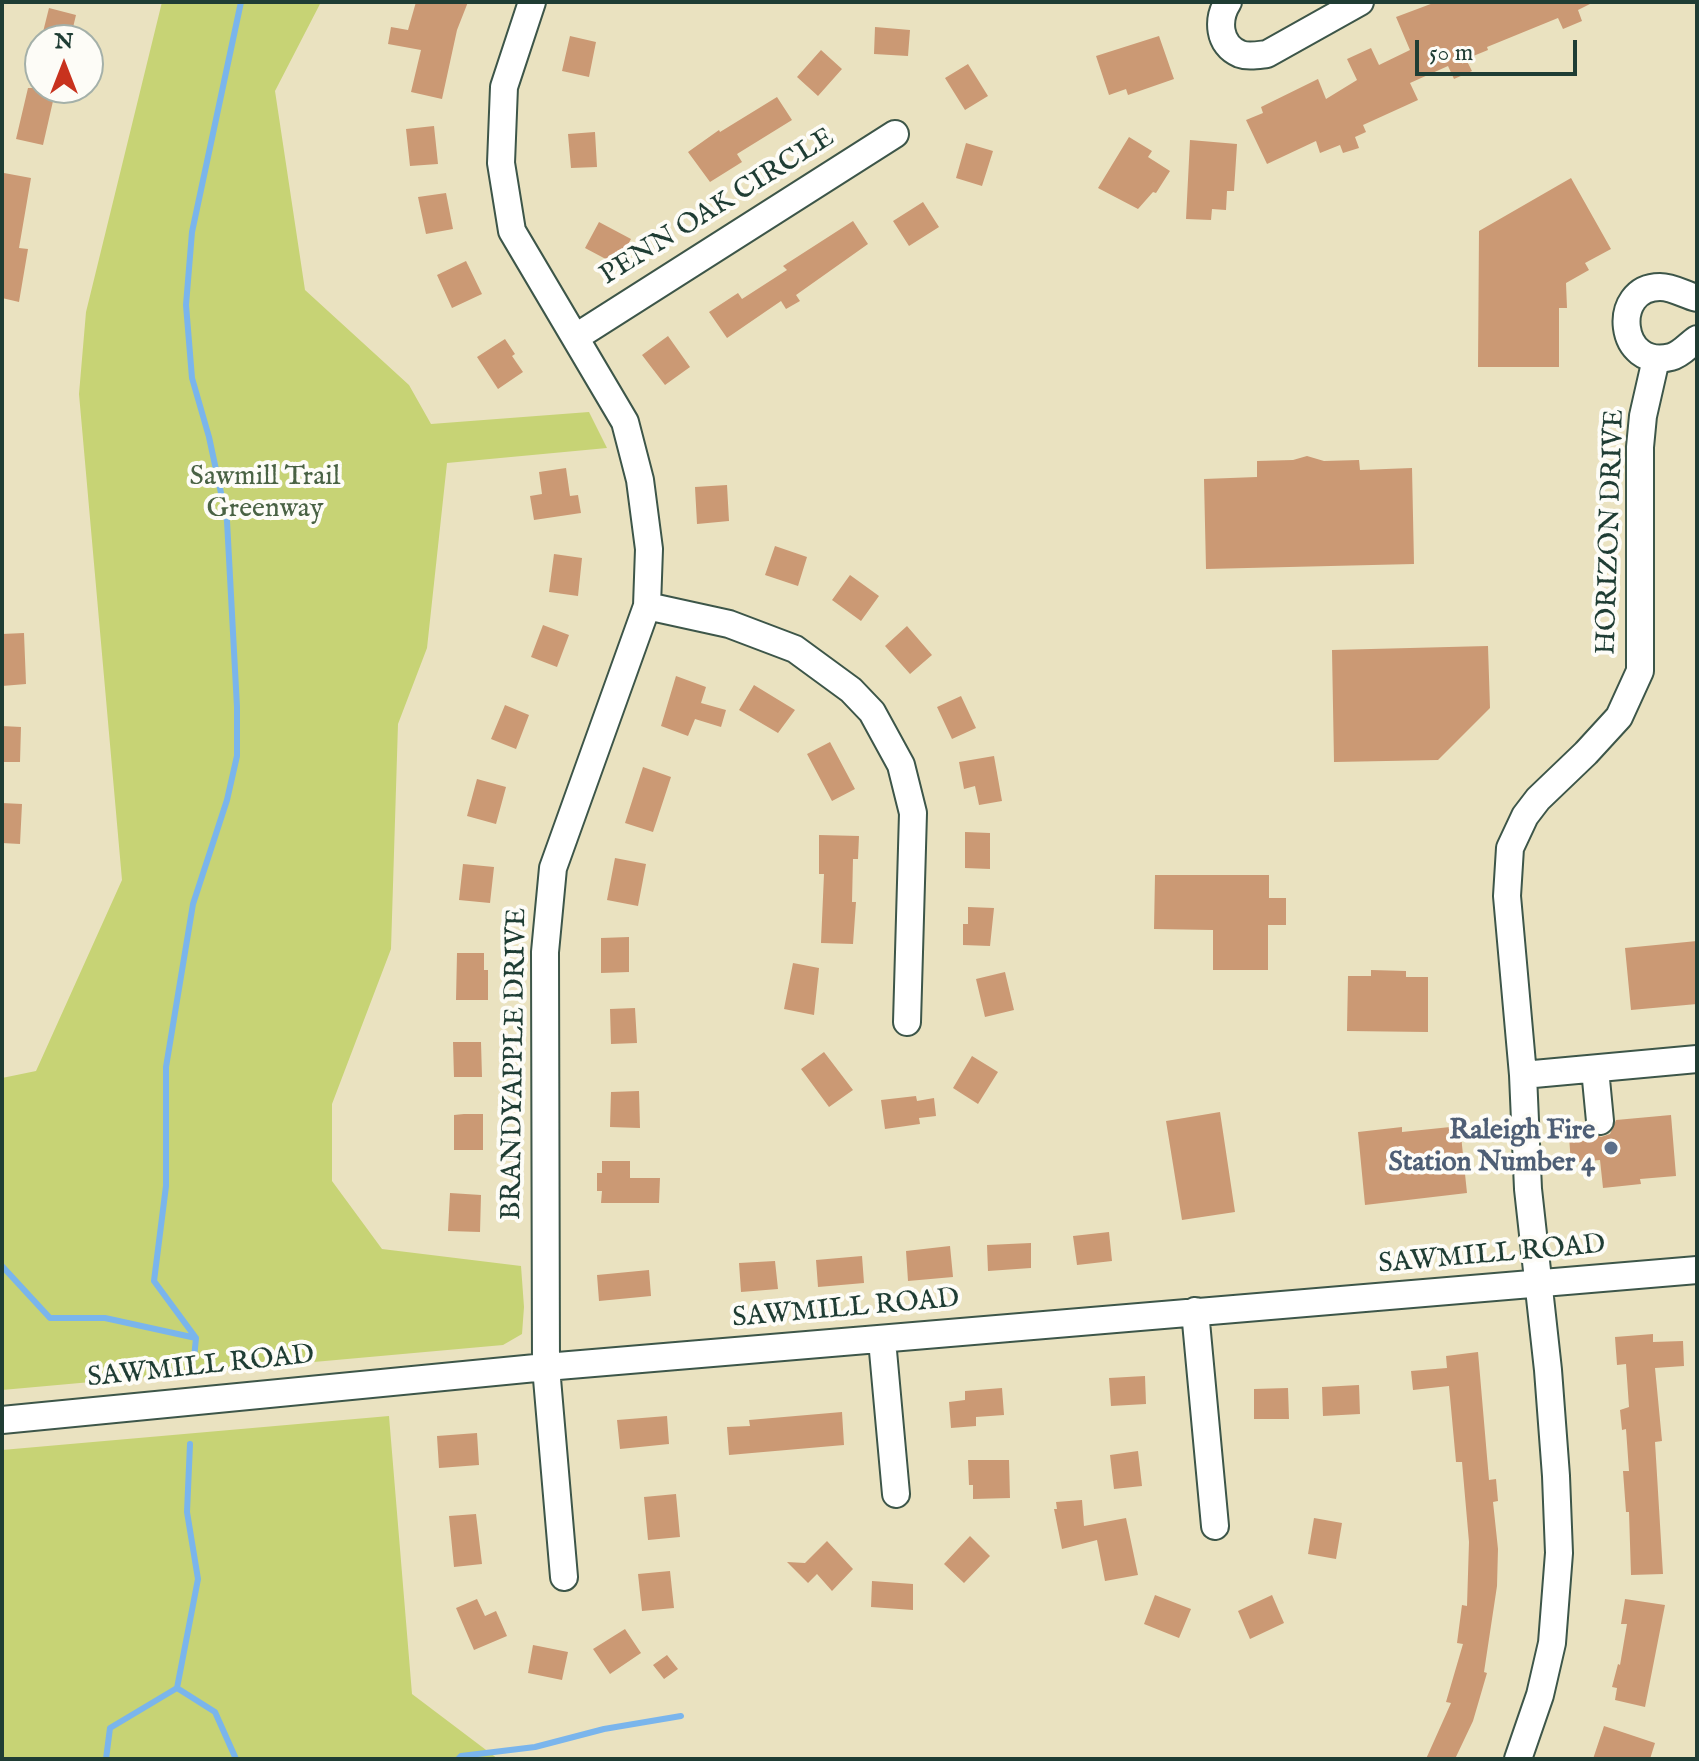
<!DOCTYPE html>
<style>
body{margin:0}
#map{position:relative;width:1699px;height:1761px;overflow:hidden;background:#eae2c0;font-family:"IM FELL English",serif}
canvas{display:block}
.frame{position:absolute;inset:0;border:4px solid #1f3d34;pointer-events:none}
.north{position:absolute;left:24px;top:24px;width:80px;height:80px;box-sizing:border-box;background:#fdfcf7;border:2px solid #a4b0a9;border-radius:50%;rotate:0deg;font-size:22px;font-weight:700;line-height:32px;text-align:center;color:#1f3d34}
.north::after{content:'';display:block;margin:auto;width:28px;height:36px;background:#c8321e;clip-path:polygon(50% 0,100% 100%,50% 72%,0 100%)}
.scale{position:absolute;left:1415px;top:40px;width:162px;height:36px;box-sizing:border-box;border:4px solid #1f3d34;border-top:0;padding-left:10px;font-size:24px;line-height:28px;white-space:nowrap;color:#1f3d34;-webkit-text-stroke:6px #fdfcf7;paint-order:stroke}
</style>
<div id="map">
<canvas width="1699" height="1761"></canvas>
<div class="frame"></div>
<div class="north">N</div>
<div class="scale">50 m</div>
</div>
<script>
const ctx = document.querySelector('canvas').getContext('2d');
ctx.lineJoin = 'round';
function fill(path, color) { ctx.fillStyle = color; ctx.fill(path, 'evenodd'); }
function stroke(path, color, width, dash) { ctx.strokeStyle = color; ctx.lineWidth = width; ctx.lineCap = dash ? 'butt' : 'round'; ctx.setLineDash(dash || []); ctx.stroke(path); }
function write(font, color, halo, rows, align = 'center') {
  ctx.font = font + ' "IM FELL English",serif'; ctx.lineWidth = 8; ctx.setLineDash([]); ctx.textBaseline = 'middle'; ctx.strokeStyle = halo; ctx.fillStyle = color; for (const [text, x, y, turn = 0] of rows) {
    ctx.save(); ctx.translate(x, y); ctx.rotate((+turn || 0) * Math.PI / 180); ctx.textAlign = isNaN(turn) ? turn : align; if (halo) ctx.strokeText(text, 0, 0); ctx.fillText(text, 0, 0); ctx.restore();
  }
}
const green = new Path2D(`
 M162,2H321L275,91L305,290L409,385L431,424L589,412L607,448L447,463L427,648L398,724L391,949L332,1104V1181L382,1249L521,1266L524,1307L522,1334L503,1345L2,1390V1078L36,1071L122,880L79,394L86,312Z
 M389,1416L412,1694L498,1759H2V1450Z`);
const stream = new Path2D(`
 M2,1266L50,1318H105L196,1338
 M194,1358L196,1338L154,1281L166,1186V1067L193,904L227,800L237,756V707L227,521L209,437L192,378L186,305L192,232L241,2
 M177,1688L215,1712L236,1759
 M106,1759L110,1728L177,1688L198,1579L187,1512L190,1444
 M458,1759L461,1756L535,1747L604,1729L681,1716`);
const building = new Path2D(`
 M416,2H468L457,30L442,99L411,92L421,50L388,44L391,27L408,30Z
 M1436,2H1594L1578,10L1582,21L1563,29L1558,18L1487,47L1488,50L1466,59L1472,71L1454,79L1448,66L1410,83L1418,100L1363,125L1366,132L1355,137L1359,148L1343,153L1340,145L1320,153L1316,141L1267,164L1246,120L1263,113L1261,107L1318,79L1326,99L1357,80L1347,59L1371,48L1379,65L1410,50L1396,17Z
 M49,8L76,15L70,40H41Z
 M875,27L910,30L908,56L874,54Z
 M570,36L596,42L589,77L562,71Z
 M1159,36L1174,79L1128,95L1126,89L1109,95L1096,56Z
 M821,50L842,69L818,96L797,77Z
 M968,64L988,96L965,110L945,78Z
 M28,88H56L43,145L16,139Z
 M777,97L792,120L737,154L742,162L710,182L688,152L719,130L720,132Z
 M434,126L438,164L410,166L406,129Z
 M595,132L597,167L571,168L568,134Z
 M1129,137L1152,151L1148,157L1170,171L1156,193L1153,192L1138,209L1098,188Z
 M1190,140L1237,144L1234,191H1227L1226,210L1212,209L1211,220L1186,219Z
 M966,143L993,151L982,186L956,178Z
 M4,173L31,178L19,248L28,249L19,302L2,298Z
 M1571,178L1611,249L1585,263L1589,270L1566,283L1567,308H1559V367H1478L1479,231Z
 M446,193L453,229L426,234L418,197Z
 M923,202L939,227L909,246L893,221Z
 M853,221L868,244L796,295L800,301L786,309L781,301L727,338L709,312L738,293L742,299L787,270L783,266Z
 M599,222L631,239L617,265L585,248Z
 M466,261L482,294L452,308L437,275Z
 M668,336L690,367L665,385L642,355Z
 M505,339L515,354L512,356L523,372L498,389L477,357Z
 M1307,456L1324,461L1359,460L1360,470L1412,468L1414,564L1206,569L1204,479L1257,477V461L1293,460Z
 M566,468L570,496L578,495L581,513L534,520L530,496L542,494L539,472Z
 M727,485L729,521L697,524L695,487Z
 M775,546L807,557L798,586L765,575Z
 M554,554L582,558L578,596L549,592Z
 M850,575L879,596L861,621L832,600Z
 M543,625L569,635L557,667L531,657Z
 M907,626L932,655L910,674L885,646Z
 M24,633L26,684L2,686V634Z
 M1488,646L1490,708L1438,760L1334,762L1332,650Z
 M676,676L706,687L701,703L726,710L721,727L695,719L688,736L661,726Z
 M754,685L795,710L778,733L739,710Z
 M961,696L976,728L952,739L937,707Z
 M505,705L529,715L516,749L491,739Z
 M2,726L21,727L20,762H2Z
 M830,742L855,789L832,801L807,754Z
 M994,756L1002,801L979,805L975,786L964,789L959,762Z
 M643,767L671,777L653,832L625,823Z
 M477,779L506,787L496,824L467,816Z
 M2,803L22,804L20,844L2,843Z
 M965,832L990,833V869L965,868Z
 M819,835L859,836L858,859H853L852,902H856L853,944L821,943L824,874H819Z
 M615,858L646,864L638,906L607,900Z
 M463,864L494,867L490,903L459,900Z
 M1155,875H1269V898H1286V925H1268V970H1213V930L1154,929Z
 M968,907L994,908L990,946L963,945V924H968Z
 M629,937V972L601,973V938Z
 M1697,941V1004L1631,1010L1625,948Z
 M457,953H484V970H488V1000H456Z
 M793,963L819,968L814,1015L784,1009Z
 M1371,970L1406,971V977H1428V1032L1347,1031L1348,976H1371Z
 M1005,972L1014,1010L985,1017L976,979Z
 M635,1008L637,1043L611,1044L610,1009Z
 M453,1042H481L482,1077H454Z
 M824,1052L853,1090L829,1107L801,1069Z
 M972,1056L998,1072L978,1104L953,1088Z
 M639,1091L640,1128L610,1127L611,1092Z
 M916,1096L917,1101L934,1098L936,1116L919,1118L920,1124L885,1129L881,1100Z
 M1220,1112L1235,1212L1182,1220L1166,1121Z
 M464,1114H483V1150H454V1115Z
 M1671,1115L1676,1176L1640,1179L1641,1184L1603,1188L1600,1160L1571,1163L1568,1124L1584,1122L1588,1131L1601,1137L1610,1134L1616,1120Z
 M1460,1126L1467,1193L1365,1205L1358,1132L1402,1127V1132Z
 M602,1161H630V1178H660L659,1203H601L602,1191H597V1173H602Z
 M450,1193L481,1195L480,1232L448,1231Z
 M1109,1232L1112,1261L1077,1265L1073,1236Z
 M1031,1243V1268L988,1271L987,1245Z
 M950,1246L953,1277L908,1281L906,1251Z
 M862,1256L864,1283L818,1287L816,1260Z
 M775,1261L778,1289L741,1292L739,1263Z
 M649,1270L651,1296L599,1301L597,1275Z
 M1653,1334V1342L1683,1341L1684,1366L1655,1368L1662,1441L1655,1442L1663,1574L1631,1575L1629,1512H1626L1623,1471H1629L1626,1429L1622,1430L1620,1410L1629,1407L1626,1364L1617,1365L1615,1337Z
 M1478,1352L1489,1480L1496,1479L1498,1501L1493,1502L1498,1549L1497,1586L1484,1672L1487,1673L1473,1721L1455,1759H1426L1451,1703L1446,1702L1463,1644L1457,1643L1462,1605L1467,1606L1469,1542L1462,1462H1456L1449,1386L1413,1390L1411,1371L1447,1368L1446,1356Z
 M1145,1376L1146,1404L1111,1406L1109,1378Z
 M1359,1385L1360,1414L1323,1416L1322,1387Z
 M1002,1388L1004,1415L976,1417V1426L951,1428L949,1402L965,1400V1391Z
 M1288,1388L1289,1419H1254V1389Z
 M842,1412L844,1445L729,1455L727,1427L750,1426L749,1420Z
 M667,1416L669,1444L620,1449L617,1420Z
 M477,1433L479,1465L439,1468L437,1436Z
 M1138,1451L1142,1486L1114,1489L1110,1455Z
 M968,1460H1009L1010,1498L973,1499V1485H969Z
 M676,1494L680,1537L648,1540L644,1497Z
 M1082,1500L1084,1526L1126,1518L1138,1575L1105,1581L1097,1540L1062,1549L1054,1509H1057L1056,1502Z
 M476,1514L482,1564L454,1567L449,1516Z
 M1314,1518L1342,1523L1336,1559L1308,1554Z
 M970,1536L990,1556L964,1583L944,1564Z
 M827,1541L853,1569L832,1591L817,1574L808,1583L787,1562L805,1563Z
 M670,1571L674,1608L642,1611L638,1574Z
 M872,1581L913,1584V1610L871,1607Z
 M1155,1595L1191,1609L1179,1638L1144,1624Z
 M1272,1595L1284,1623L1250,1639L1238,1611Z
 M477,1599L485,1616L496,1611L507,1636L474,1650L456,1608Z
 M1625,1599L1665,1605L1645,1707L1615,1700L1617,1688L1612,1687L1618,1664L1620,1665L1627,1624H1621Z
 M625,1629L641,1653L610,1674L593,1649Z
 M533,1645L568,1652L562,1680L528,1673Z
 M667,1655L678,1669L664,1679L653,1665Z
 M1604,1726L1655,1743L1650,1759H1593Z`);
const minor = new Path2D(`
 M532,2L504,87L501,163L512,231L625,422L640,480L649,549L647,606L553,868L545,952L546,1367L564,1577
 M1228,2C1217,19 1218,45 1240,54C1248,57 1258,55 1267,54L1360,2
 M1697,298C1685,295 1673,287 1660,287C1610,287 1618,371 1671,357C1682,354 1688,345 1697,339
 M576,337L895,134
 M647,606L729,624L795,649L851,690L872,712L901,765L913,813L907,1022
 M1595,1069L1600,1121
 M1523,1075L1697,1059
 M1195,1311L1215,1526
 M882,1340L896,1494
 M2,1420L546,1367L1697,1270
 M1518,1759L1540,1695L1552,1643L1559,1553L1556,1476L1548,1370L1528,1189L1523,1075L1507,896L1510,848L1525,816L1538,799L1586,753L1619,717L1640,671V447L1643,416L1656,359`);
const markers = [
 [1611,1148,8,"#5c6f8a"]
];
const streetNames = [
 ["PENN OAK CIRCLE",718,208,-32],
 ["HORIZON DRIVE",1612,532,-88],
 ["BRANDYAPPLE DRIVE",516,1064,-89],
 ["SAWMILL ROAD",1492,1256,-5],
 ["SAWMILL ROAD",846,1310,-5],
 ["SAWMILL ROAD",201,1368,-6]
];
const parkNames = [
 ["Sawmill Trail",265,478],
 ["Greenway",265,510]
];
const serviceNames = [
 ["Raleigh Fire",1595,1132],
 ["Station Number 4",1595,1164]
];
fill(green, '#c7d375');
stroke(stream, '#7ab5ec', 6);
fill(building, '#cb9974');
stroke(minor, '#3d5649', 30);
stroke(minor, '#fff', 26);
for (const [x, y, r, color] of markers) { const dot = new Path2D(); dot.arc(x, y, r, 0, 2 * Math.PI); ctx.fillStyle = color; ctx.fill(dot); stroke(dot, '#fdfcf7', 3); }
write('28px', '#1f3d34', '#fdfcf7', streetNames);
write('28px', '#496244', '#fdfcf7', parkNames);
write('bold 28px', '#4e5e75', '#fdfcf7', serviceNames, 'right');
</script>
